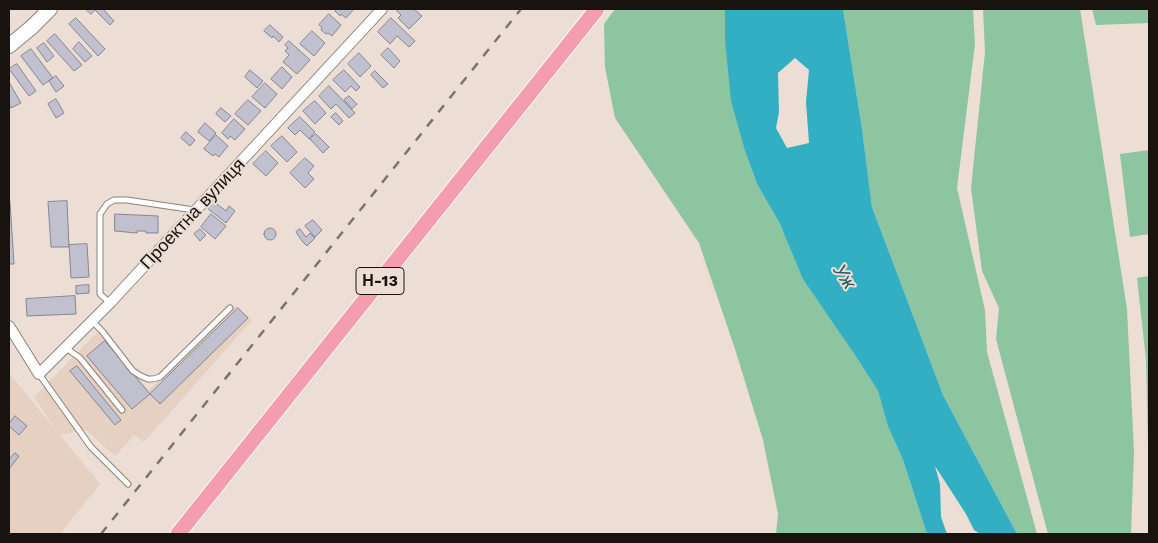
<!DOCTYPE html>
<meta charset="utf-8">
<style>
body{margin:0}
#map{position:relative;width:1158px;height:543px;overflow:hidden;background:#ecded4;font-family:"Work Sans",sans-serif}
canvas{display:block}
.frame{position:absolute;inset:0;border:10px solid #18130f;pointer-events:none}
</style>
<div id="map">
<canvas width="1158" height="543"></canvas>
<div class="frame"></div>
</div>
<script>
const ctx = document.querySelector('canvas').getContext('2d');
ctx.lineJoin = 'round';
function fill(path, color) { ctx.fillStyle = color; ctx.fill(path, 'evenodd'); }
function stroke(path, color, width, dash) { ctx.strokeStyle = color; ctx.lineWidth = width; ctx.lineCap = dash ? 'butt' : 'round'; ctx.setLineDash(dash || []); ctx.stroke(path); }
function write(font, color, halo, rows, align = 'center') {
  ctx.font = font + ' "Work Sans",sans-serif'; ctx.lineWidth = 4; ctx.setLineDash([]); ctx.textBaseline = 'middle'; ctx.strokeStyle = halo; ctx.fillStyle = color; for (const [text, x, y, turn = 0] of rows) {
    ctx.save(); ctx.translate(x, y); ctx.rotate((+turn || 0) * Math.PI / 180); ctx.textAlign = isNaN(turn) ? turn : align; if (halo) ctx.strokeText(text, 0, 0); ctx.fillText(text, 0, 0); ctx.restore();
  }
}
const built = new Path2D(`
 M236,306L252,320L144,442L134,435L115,456L86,430L60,435L100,484L60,534H9V373L59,434L34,397L98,332L149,390Z`);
const green = new Path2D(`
 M615,9H725V40L745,151L757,184L853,352L878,391L888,425L903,460L927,534H776L778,514L763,440L735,349L699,243L615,118L605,67L604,24Z
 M843,9H973L975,44L957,188L985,310L987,352L1037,534H1017L943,395L872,207L862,129Z
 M983,9H1080L1127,309L1134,451L1131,534H1048L996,339L999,308L982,271L971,188L985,52Z
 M1092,9H1149V23L1096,25Z
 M1149,150V234L1130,237L1120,154Z
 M1149,276V486L1146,360L1137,278Z`);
const water = new Path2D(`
 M725,9H843L862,129L872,207L943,395L1017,534H980L974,530L966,514L935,466L940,484L941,517L947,534H927L903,460L888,426L878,391L853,352L803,279L780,224L757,184L745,151L731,101L725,40ZM795,58L809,70L806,102L809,143L787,148L776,128L779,112L778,73Z`);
const building = new Path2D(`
 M86,9H103L114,21L110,25L95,10L91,14Z
 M337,9H354L346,18L341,14L340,16L335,11Z
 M400,9H414L422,16L409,29L398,18L401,15L397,11Z
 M329,14L341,25L332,36L328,33L326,34L321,30L322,28L319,25Z
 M76,18L105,49L98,56L69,24Z
 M391,18L415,41L409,47L397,36L390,44L378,32Z
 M270,25L283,37L279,42L273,36L272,38L264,31Z
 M312,31L325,43L314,56L300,44Z
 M55,34L82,65L74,71L47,41Z
 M289,41L310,60L297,74L283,62L289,55L285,51L288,48L285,45Z
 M79,42L92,56L85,62L73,49Z
 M44,43L54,56L47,62L37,48Z
 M388,48L400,61L394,68L381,55Z
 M31,49L53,78L43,85L21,56Z
 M359,53L371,66L360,77L348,64Z
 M17,64L36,91L29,96L9,69Z
 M282,67L292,77L282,89L271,79Z
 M250,70L263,81L257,88L245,77Z
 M344,70L360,87L356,91L351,86L345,92L333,80Z
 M375,71L388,84L383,88L371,75Z
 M56,76L64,86L56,92L49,81Z
 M9,82L21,103L11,108L9,104Z
 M265,83L277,94L265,108L252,97Z
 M329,86L355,113L349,118L336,104L331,109L319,96Z
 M349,96L357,104L352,109L344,100Z
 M56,99L64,113L56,118L48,104Z
 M248,100L261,111L248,125L235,114Z
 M315,101L326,113L315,124L303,111Z
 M221,108L231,116L225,122L216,114Z
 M336,113L343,121L339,125L331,117Z
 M300,117L315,132L309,139L300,130L295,135L288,128Z
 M234,119L245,129L235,140L230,136L228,139L222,133Z
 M205,123L216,133L209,141L198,132Z
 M186,132L195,140L190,146L181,138Z
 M316,134L329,147L323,153L310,139Z
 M216,135L228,146L219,157L215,154L213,156L204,149Z
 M282,136L297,152L287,162L271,146Z
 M266,151L278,163L266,176L253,164Z
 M305,158L314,166L308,173L314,179L305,188L290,173Z
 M67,201L69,247H51L48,202Z
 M213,201L226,211L229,206L235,211L226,223L207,208Z
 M10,202L14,264H9V203Z
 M115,214L158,216V233H146V231H137V233L115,231Z
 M211,214L226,226L215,239L201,227Z
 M313,220L322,230L315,237L305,226Z
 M264 234a6 6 0 1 1 12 0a6 6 0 1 1-12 0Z
 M200,229L206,235L200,241L194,234Z
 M300,229L306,237L310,233L315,238L307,246L302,241L296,232Z
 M87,244L89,277L71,278L69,245Z
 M89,285V293L76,294V286Z
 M75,296L76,314L27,316L26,299Z
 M238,308L248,318L160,404L150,394Z
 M105,341L150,394L132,409L87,356Z
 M77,366L121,420L115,425L70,371Z
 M15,416L27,426L19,435L9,426V424Z
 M15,453L19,456L9,469V460Z`);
const service = new Path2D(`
 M110,303L100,294V214L107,204L114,200H127L194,210
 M92,321L102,331L133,371L141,376L148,379H153L160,377L230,308
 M66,348L80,358L122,410
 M39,374L91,447L128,484`);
const minor = new Path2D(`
 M9,326L39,374L110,303L382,9`);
const secondary = new Path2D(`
 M9,46L32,27L50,9`);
const primary = new Path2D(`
 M178,534L597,9`);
const rail = new Path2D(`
 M101,534L521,9`);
const shields = [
 [380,281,48]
];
const shieldNames = [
 ["Н-13",380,281]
];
const streetNames = [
 ["Проектна вулиця",193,214,-47]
];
const waterNames = [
 ["Уж",844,277,57]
];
fill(built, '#e5d0c1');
fill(green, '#8dc5a1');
fill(water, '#33afc4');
fill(building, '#c0c0ce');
stroke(building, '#858693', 1);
stroke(service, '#8d8177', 7);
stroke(minor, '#8d8177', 12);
stroke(secondary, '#8d8177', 16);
stroke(primary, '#fff', 17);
stroke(service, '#fff', 5);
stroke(minor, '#fff', 10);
stroke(secondary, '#fff', 14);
stroke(primary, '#f49daf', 15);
stroke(rail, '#7c736c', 2.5, [9, 9]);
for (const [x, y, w] of shields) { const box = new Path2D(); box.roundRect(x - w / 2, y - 13.5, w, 27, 4); ctx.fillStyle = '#ecded4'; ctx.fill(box); stroke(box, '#18130f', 1); }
write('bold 16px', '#18130f', null, shieldNames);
write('18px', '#18130f', '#ecded4', streetNames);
write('italic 19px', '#275962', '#ecded4', waterNames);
</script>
